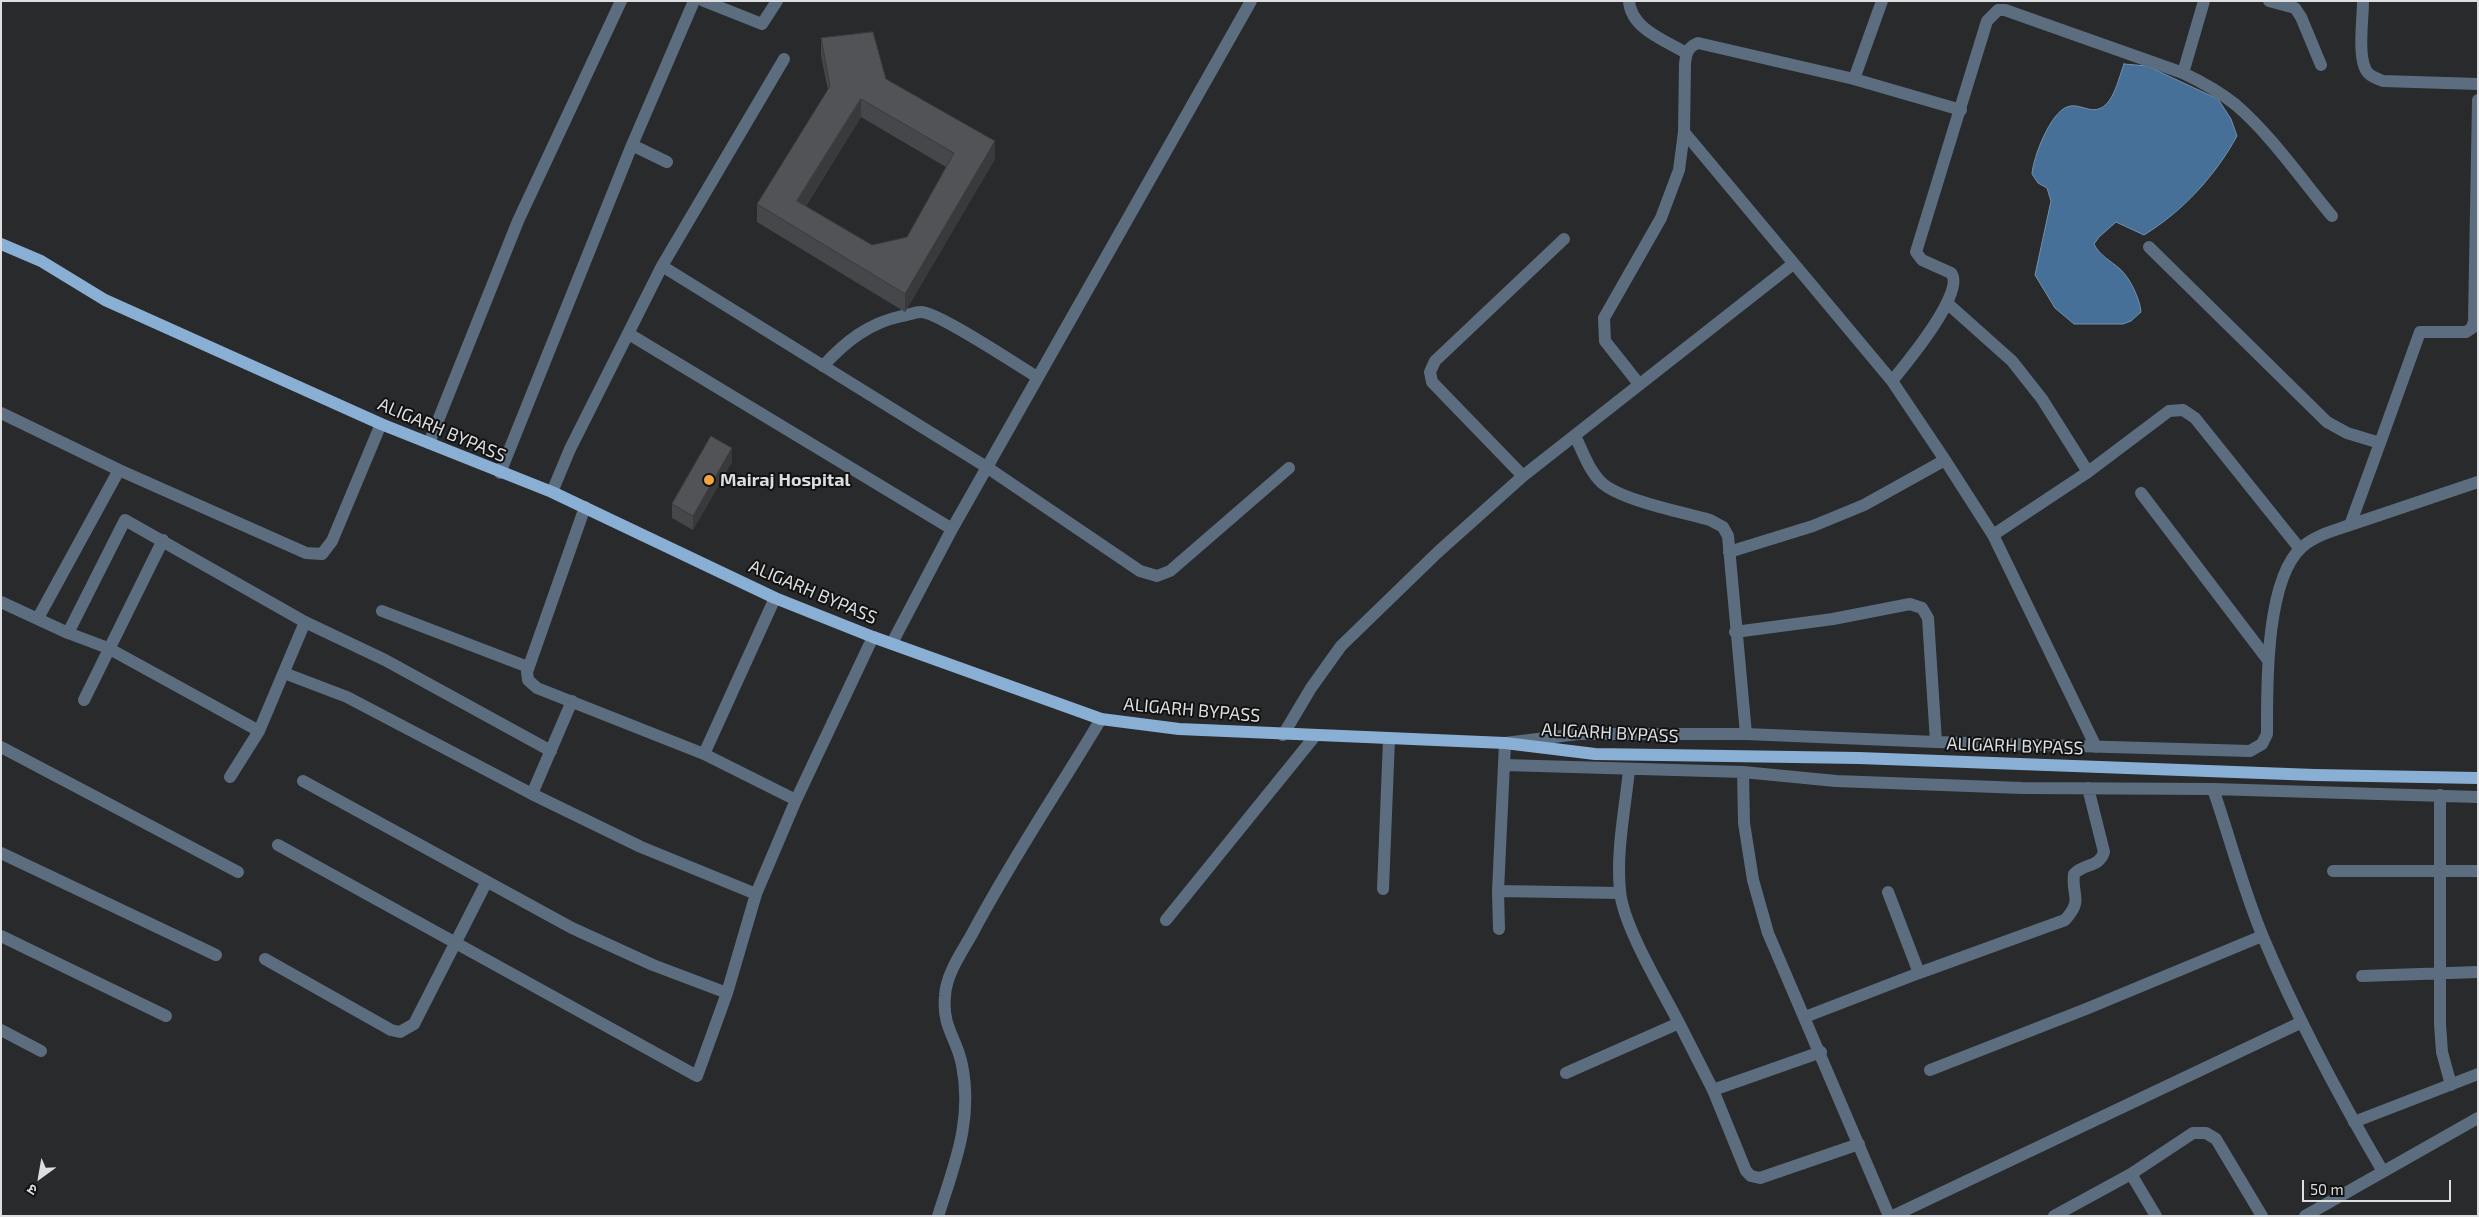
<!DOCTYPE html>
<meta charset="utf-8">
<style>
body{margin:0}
#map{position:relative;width:2479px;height:1217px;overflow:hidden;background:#282a2c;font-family:"Exo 2","Noto Sans Devanagari",sans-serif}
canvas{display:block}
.frame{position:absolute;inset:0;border:2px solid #dddedf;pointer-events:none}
.north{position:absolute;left:15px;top:1152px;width:50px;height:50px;-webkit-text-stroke:4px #121213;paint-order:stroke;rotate:212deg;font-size:14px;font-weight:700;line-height:20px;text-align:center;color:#dddedf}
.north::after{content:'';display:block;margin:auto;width:18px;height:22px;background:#dddedf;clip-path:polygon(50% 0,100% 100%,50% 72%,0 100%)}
.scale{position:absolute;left:2302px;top:1180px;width:149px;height:22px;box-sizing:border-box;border:2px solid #dddedf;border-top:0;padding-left:6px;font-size:15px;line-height:18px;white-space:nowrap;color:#dddedf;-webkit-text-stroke:4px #121213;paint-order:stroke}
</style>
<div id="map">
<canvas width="2479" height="1217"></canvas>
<div class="frame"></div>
<div class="north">उ</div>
<div class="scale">50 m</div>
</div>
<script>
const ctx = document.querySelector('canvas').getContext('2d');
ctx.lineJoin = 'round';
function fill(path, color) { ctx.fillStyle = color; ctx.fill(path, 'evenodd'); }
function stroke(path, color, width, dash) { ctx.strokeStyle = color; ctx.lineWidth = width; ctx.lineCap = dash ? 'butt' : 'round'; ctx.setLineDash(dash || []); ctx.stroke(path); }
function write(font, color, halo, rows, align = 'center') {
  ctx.font = font + ' "Exo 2",sans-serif'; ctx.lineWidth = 4; ctx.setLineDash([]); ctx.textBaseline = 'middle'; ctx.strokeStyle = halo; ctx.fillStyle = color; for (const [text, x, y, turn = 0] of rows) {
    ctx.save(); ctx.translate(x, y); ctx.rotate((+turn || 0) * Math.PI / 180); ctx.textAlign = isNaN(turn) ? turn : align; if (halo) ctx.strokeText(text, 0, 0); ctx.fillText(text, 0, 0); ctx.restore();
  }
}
const water = new Path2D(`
 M2124,64L2147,66L2218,99L2231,119L2237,136C2215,176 2183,211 2144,235L2116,222L2099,237L2094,244C2099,255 2111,261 2120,269C2130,278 2140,299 2141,312L2131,321L2123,324H2074L2055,308L2035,275L2051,201L2047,188L2038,183L2032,174C2033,158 2050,113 2067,107C2078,102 2090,114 2101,108C2114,102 2119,77 2124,64Z`);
const minor = new Path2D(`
 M704,1L762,24L777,1
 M1629,1C1631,29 1665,40 1686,53
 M2269,1L2295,8L2301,17L2321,65
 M2363,1C2363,19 2358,52 2365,68C2368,76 2376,78 2383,81L2478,84
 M784,59L662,266L988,468L1140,571L1157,576L1170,571L1289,468
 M2183,73L2204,1
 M1854,79L1882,1
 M1684,132L1892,381L1945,460L1993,535L2096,747
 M632,145L694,1
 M1947,303L2012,361L2042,399L2088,472
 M629,334L952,529
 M823,366C846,341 869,323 902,316C908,315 915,312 921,312C938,312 1017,365 1037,377
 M1892,381C1905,365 1967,291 1951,273L1922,260L1916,252L1987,21L1998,10H2005L2183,73C2202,82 2220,92 2236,105C2271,135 2302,180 2332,216
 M1639,384L1605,341L1604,318L1661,218L1679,170L1684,132L1685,64C1686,53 1688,47 1698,43L1854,79L1961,110
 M1,413L119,470L306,553L322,554L332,541L381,424
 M1575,436C1583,452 1589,471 1602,483C1623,501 1682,512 1710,520L1723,527L1728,536L1746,734
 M429,443L518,221L621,1
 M2380,443L2420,332H2466L2472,328L2474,321L2478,100
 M500,473L632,145L667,162
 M1523,476L1432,382L1430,372L1435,361L1564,239
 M552,492L570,449L662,266
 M2141,493L2268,660
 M585,507L527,672L528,680L537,688L704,754L796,800
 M2350,525L2478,482
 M1993,535L2088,472L2169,411L2183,410L2195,418L2300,549
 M1729,552L1813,526L1864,505L1945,460
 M1,602L68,633L125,520L305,622L385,660L551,751
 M382,611L528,667
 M38,618L119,470
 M1735,632L1833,619L1910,604L1922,608L1928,618L1936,742
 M68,633L108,648L259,731
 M892,643L952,529L1251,1
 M284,673L347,697L532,794L641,847L756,894L796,800L873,637
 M84,700L163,540
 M1283,735L1311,688L1341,646L1438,552L1523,476L1793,264
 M1,747L238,872
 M704,754L775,598
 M1504,765L1743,772L1836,781L2022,788L2213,789L2478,797
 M1743,772L1744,823L1753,880L1768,933L1889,1216
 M230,777L259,731L305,622
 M303,781L572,928L653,965L727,993
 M2213,789C2230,838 2243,889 2263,937C2297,1018 2338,1095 2382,1170
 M532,794L572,701
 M2440,795V1024L2442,1052L2451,1085
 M278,845L697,1076L727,993L756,894
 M1,853L216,955
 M2333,871H2478
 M1383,889L1389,739
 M1498,891L1620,893
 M1888,892L1919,973L2065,920C2084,899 2071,896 2074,874C2084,863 2099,868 2104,852L2088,788
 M1166,920L1315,736
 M1499,929L1498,891L1505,743L1578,734H1746L1936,742L2250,751L2262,744L2267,734C2267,687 2265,580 2302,547C2316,535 2333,531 2350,525L2380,443L2347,433L2327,422L2149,247
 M1,936L166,1016
 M265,959L391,1030L400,1032L414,1024L486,883
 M2362,976L2478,972
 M1805,1017L1919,973
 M1679,1023L1713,1090L1746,1171L1751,1176L1760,1178L1859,1144
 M1,1030L41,1051
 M1930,1070L2086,1009L2262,936
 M1566,1073L1679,1023C1662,990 1623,926 1620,891C1616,851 1625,810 1629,770
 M1713,1090L1821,1052
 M2354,1122L2478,1074
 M2131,1174L2193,1133H2206L2216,1139L2262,1216
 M938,1216C955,1163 973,1120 962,1065C957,1038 942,1028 945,996C946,974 962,952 972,934C1011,860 1058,791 1101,719
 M1893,1216L2302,1022
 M2054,1216L2131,1174L2156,1216
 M2305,1216L2478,1118`);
const major = new Path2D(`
 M1,244L41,261L105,300L381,424L552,492L775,598L873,637L1101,719L1179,729L1505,743L1595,754L1859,758L2315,775L2478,778`);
const wall = new Path2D(`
 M821,38L886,79L995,159L905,312L757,222V204L828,90L821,56ZM861,117L946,167L907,237L872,245L806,206Z
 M732,462L693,530L672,518V504Z`);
const shadedWall = new Path2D(`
 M861,99V117L797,219V201Z
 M995,141V159L905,312V294Z
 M732,448V462L693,530V516Z`);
const building = new Path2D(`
 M873,32L886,79L995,141L905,294L757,204L830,86L821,38ZM861,99L954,153L907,237L872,245L797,201Z
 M711,436L732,448L693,516L672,504Z`);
const markers = [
 [709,480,6,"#f2a541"]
];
const streetNames = [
 ["ALIGARH BYPASS",442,430,23],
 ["ALIGARH BYPASS",813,592,23],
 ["ALIGARH BYPASS",1192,710,5],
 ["ALIGARH BYPASS",1610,733,3],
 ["ALIGARH BYPASS",2015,746,2]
];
const poiNames = [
 ["Mairaj Hospital",720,480]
];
fill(water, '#467098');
stroke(water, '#7391ad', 1);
stroke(minor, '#5b6d7f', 12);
stroke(major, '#8aafd5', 12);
fill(wall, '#46474a');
fill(shadedWall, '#393a3c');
fill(building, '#515356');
stroke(building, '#393a3c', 1);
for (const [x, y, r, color] of markers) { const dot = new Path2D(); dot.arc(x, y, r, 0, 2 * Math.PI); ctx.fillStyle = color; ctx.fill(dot); stroke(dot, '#121213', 2); }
write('18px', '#dddedf', '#121213', streetNames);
write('bold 18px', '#dddedf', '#121213', poiNames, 'left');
</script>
